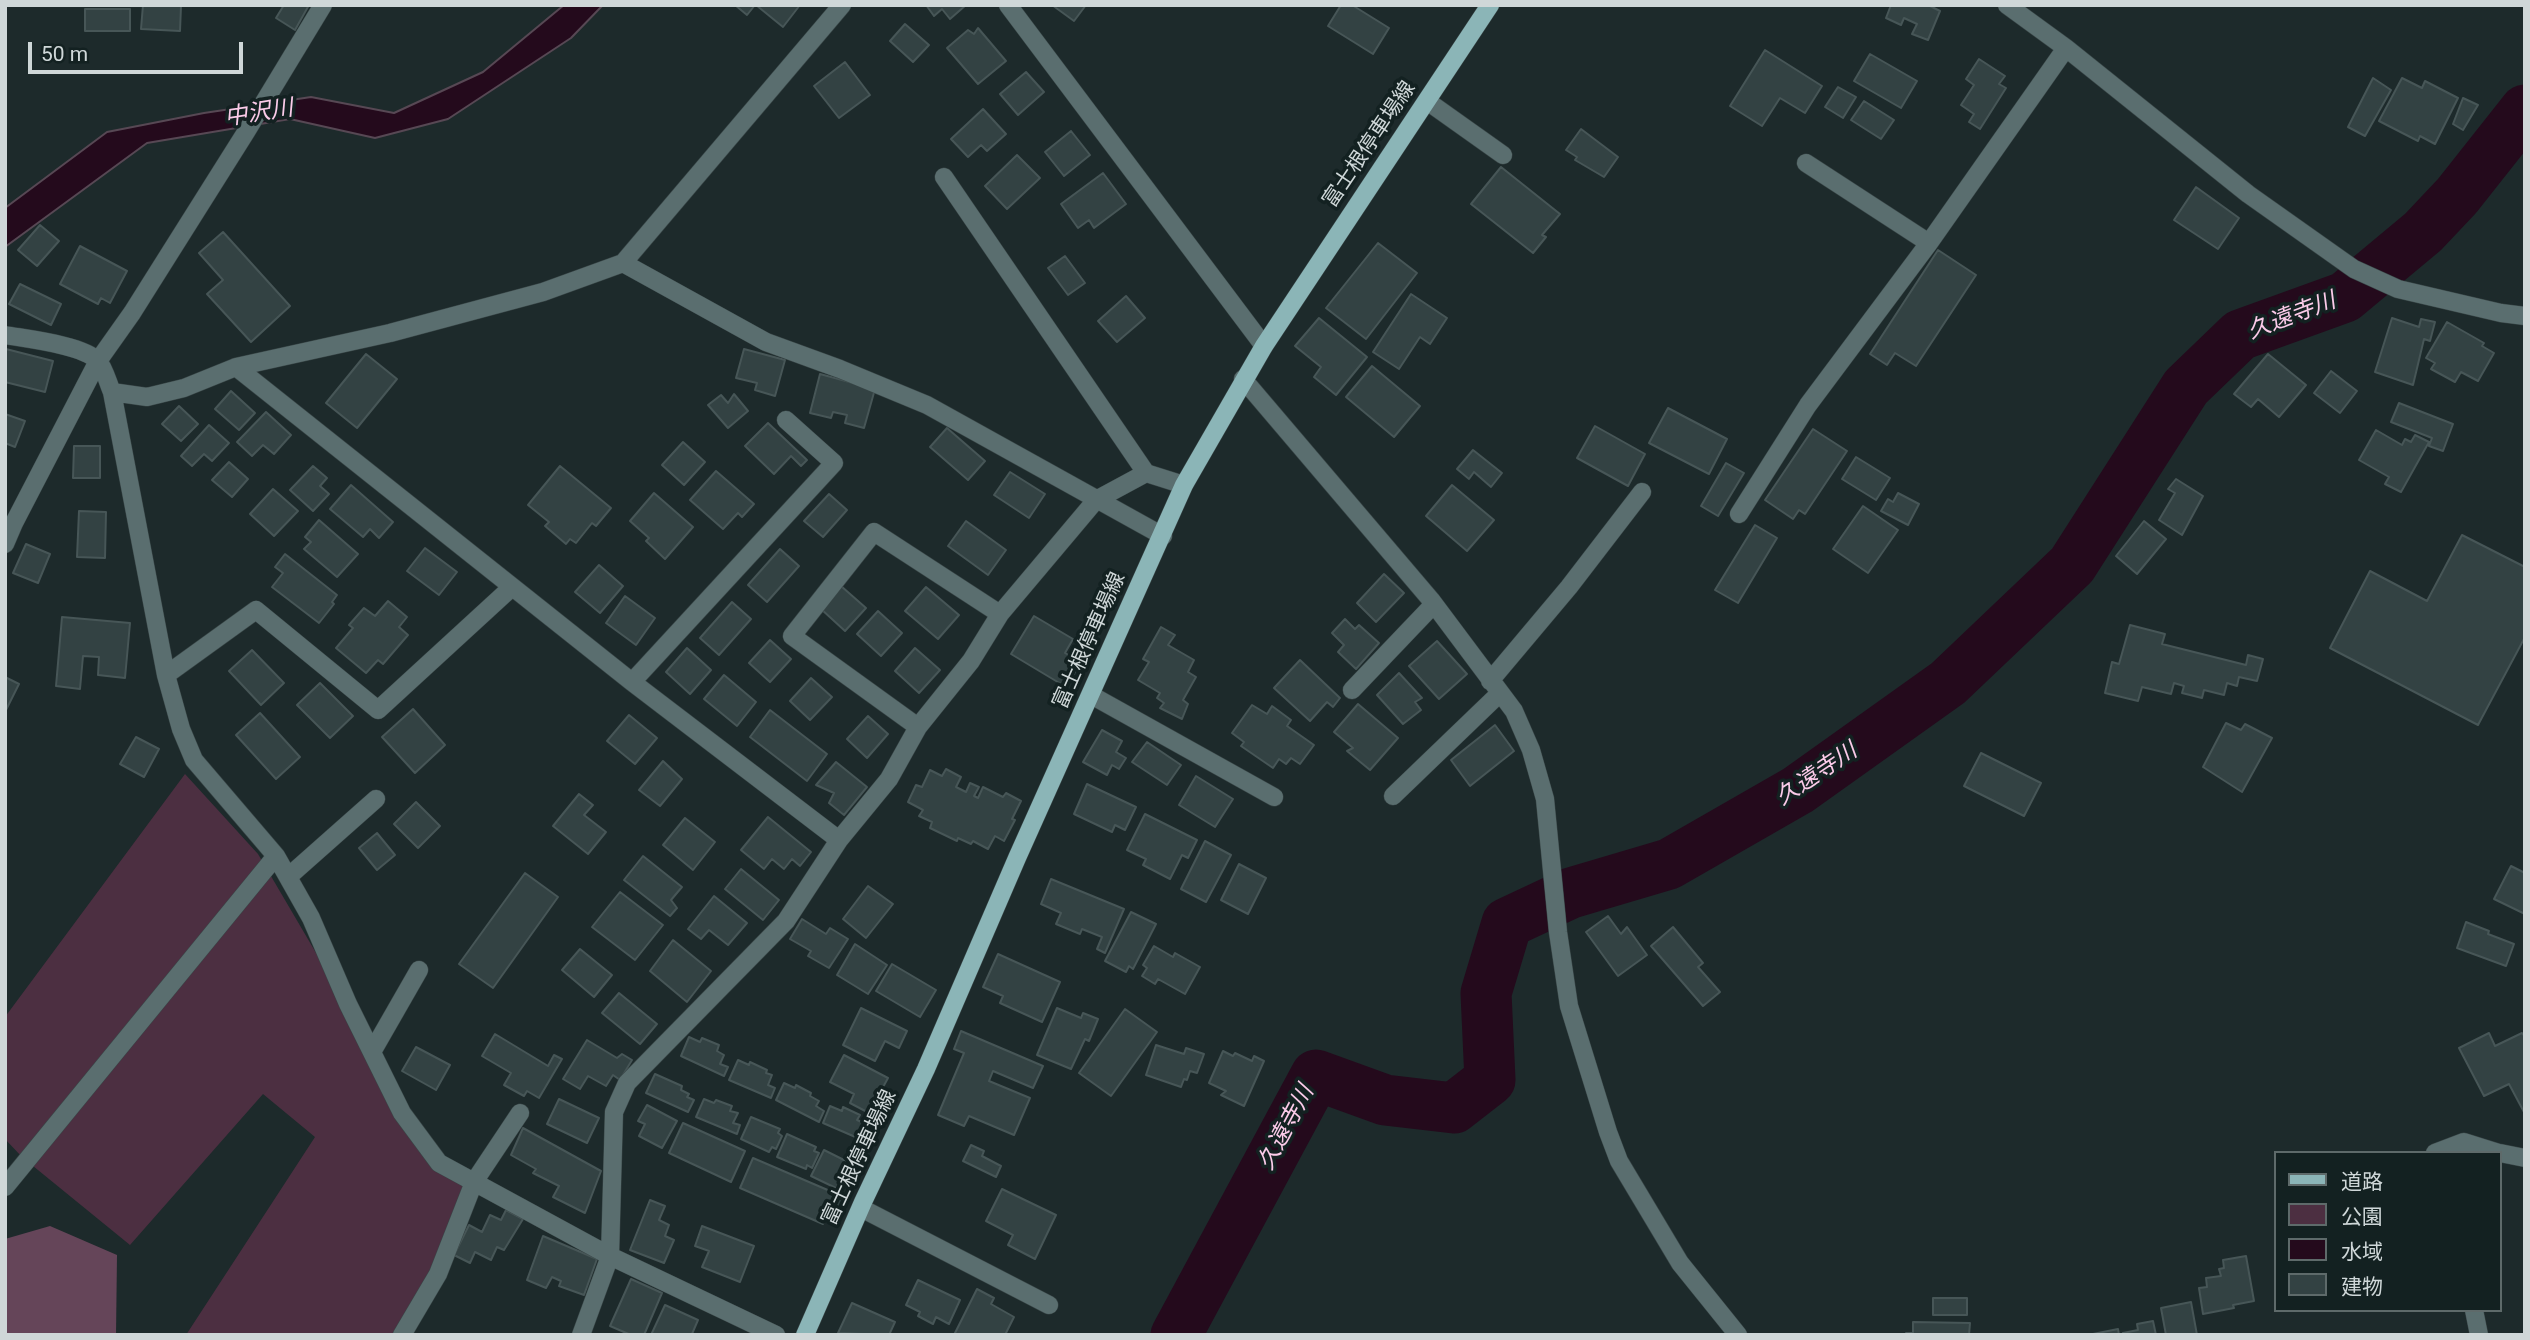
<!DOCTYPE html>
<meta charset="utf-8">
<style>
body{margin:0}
#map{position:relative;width:2530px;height:1340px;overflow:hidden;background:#1d2a2b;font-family:Roboto,"Noto Sans JP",sans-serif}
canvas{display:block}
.frame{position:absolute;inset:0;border:7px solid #cfd7d8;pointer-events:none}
.legend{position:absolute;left:2274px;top:1151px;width:228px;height:161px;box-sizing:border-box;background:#132121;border:2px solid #5e6a6a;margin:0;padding:9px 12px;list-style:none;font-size:21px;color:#cfd7d8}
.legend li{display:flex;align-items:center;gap:14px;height:35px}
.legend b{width:35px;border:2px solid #5e6a6a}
.scale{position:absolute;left:28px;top:42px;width:215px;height:32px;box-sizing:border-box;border:4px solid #cfd7d8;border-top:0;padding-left:9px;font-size:21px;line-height:24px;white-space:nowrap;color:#cfd7d8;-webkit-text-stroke:5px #132121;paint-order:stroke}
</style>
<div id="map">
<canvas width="2530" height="1340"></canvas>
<div class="frame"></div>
<ul class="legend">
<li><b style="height:9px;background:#8bb5b7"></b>道路</li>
<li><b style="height:19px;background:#4c2f41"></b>公園</li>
<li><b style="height:19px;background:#240a1c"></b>水域</li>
<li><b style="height:19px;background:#334243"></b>建物</li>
</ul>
<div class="scale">50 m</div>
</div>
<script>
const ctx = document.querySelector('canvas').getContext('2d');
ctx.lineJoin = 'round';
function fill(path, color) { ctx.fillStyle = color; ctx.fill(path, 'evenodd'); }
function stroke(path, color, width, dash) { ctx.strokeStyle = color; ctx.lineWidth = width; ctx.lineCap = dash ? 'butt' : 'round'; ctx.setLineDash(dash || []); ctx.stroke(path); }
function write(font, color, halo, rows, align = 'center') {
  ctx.font = font + ' Roboto,"Noto Sans JP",sans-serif'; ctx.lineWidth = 7; ctx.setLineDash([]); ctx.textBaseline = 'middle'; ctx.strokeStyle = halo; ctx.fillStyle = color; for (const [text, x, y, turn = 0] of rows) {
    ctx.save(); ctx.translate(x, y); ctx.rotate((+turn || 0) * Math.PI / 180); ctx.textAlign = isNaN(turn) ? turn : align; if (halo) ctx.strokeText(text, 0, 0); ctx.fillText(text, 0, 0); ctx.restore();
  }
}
const green = new Path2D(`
 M185,774L258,854L319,958L425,1157L474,1195L438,1274L393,1335H186L315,1137L263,1094L130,1245L22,1157L5,1139V1017Z`);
const forest = new Path2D(`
 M50,1226L117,1255L116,1335H5V1239Z`);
const water = new Path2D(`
 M564,5H603L571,38L448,119L375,138L290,119L147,143L5,247V208L107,132L204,113L311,97L394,113L483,72Z`);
const river = new Path2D(`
 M1176,1335L1316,1075L1385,1100L1454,1108L1490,1080L1486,993L1507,923L1571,893L1669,864L1798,790L1948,683L2072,565L2186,387L2240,335L2345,297L2423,232L2457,196L2525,110`);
const building = new Path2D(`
 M143,5H188L181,6L180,31L141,29Z
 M284,5H309L295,30L276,18Z
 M735,5H755L747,15Z
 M756,5H800L783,27Z
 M926,5H966L950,19L942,9L934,16Z
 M1052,5H1086L1074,21Z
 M1341,5H1352L1389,28L1373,54L1328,26Z
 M1891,5H1928L1940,11L1928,40L1912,34L1917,24L1904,18L1901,25L1886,18Z
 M85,9H130V31H85Z
 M905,24L929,45L913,62L890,41Z
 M978,28L1006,61L978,84L947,48L968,30L974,34Z
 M1765,50L1822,86L1805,113L1780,98L1762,126L1730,106Z
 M1870,54L1917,81L1901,108L1854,81Z
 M1979,59L2005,76L1999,84L2006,88L1980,129L1969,122L1974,114L1961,105L1974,85L1966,79Z
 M845,62L870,95L839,118L814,86Z
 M1026,72L1044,92L1018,115L1000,94Z
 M2373,78L2391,90L2365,136L2348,127Z
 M2402,78L2422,88L2425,81L2458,98L2435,144L2420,136L2418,141L2379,121Z
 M1838,87L1856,97L1843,118L1825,107Z
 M2463,98L2478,105L2463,130L2453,124Z
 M1864,101L1894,120L1881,139L1851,120Z
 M983,109L1006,134L987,151L981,145L968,157L951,139Z
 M1581,129L1618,157L1604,177L1575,160L1577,157L1566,150Z
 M1071,131L1090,155L1064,176L1045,152Z
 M1017,155L1040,178L1007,209L985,186Z
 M1501,167L1560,214L1542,235L1546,237L1533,253L1471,204Z
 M1103,173L1126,204L1094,228L1089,220L1078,228L1061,204Z
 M2196,187L2239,218L2218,249L2174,220Z
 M40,225L59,241L37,266L18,250Z
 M223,232L290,306L251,342L207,294L223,280L199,253Z
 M1378,243L1417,273L1366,339L1326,308Z
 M80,246L127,271L110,303L101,298L98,304L60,284Z
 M1938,250L1976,275L1916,366L1895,353L1887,365L1870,354Z
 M1065,256L1085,283L1068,295L1048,268Z
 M20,284L61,304L51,325L9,304Z
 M1411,294L1447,318L1430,344L1420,337L1399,369L1373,352Z
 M1126,296L1145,318L1117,342L1098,321Z
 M1319,318L1367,357L1336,395L1314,377L1321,367L1295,346Z
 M2392,318L2419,327L2421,319L2435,322L2430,341L2424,339L2413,385L2375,372Z
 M2447,322L2484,343L2482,346L2494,353L2478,381L2461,372L2455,382L2431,369L2435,363L2426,358Z
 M6,349L53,361L45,392L5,382Z
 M744,349L785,360L775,396L755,390L757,383L736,378Z
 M366,354L397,379L357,428L326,403Z
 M2268,354L2306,385L2279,417L2258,399L2251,407L2234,394Z
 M1372,366L1420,406L1394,437L1346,397Z
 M2331,371L2357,391L2340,413L2314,393Z
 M820,374L875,389L864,428L845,423L847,415L833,412L831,418L810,413Z
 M231,391L255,413L239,430L215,409Z
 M734,394L748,411L728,428L708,405L721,395L728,403Z
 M2399,403L2453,424L2443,451L2429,446L2432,438L2391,422Z
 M179,406L198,424L181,441L162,424Z
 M1668,408L1727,439L1709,474L1649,443Z
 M266,412L291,435L274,454L263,445L252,456L237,442Z
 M5,414L25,421L15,447L5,443Z
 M768,423L807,460L801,466L791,456L774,474L745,446Z
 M209,425L229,443L212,461L204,454L192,466L181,456Z
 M1595,426L1645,454L1628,486L1577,458Z
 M947,428L985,461L968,480L930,447Z
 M1813,429L1847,451L1805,514L1799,510L1793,519L1765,500Z
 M2376,430L2402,445L2405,439L2411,442L2415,435L2429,442L2401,492L2385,484L2389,477L2359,460Z
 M683,442L705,462L684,485L662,465Z
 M74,446H100V478H73Z
 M1473,450L1502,473L1491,487L1474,472L1469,479L1457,469Z
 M1856,457L1890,478L1876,500L1842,479Z
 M229,462L248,479L232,497L212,480Z
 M1726,463L1744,473L1718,516L1701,506Z
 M313,466L327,478L320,486L329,494L313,511L290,490Z
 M560,466L611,508L596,526L592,523L576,543L570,539L566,544L545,526L549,522L528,505Z
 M716,471L754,504L742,517L738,513L723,529L690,500Z
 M1010,472L1045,494L1029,518L994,495Z
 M2176,479L2203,496L2182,535L2159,520L2175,493L2168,489Z
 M351,485L393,522L379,538L370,529L363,537L330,509Z
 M1452,485L1494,520L1467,551L1426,516Z
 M273,489L298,511L274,536L250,514Z
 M654,493L693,527L665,559L646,541L649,538L630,521Z
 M1898,493L1919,504L1908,525L1881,511L1888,499L1893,502Z
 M829,494L847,510L823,537L804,521Z
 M1863,506L1898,530L1868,573L1833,549Z
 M79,511L106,512L105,558L77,557Z
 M319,520L358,554L337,577L304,549L311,542L305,537Z
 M966,521L1006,550L988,575L948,546Z
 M2144,521L2166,539L2137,574L2116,556Z
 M1755,525L1777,538L1738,603L1715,590Z
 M2462,535L2525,567V637L2478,725L2330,648L2370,571L2427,601Z
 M26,544L50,554L38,583L13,573Z
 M425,548L457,572L439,595L407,571Z
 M780,549L799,566L767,602L748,585Z
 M285,554L337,595L332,602L334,604L319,623L272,587L283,573L275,567Z
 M599,565L623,586L600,613L575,592Z
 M1384,574L1404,593L1376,622L1357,603Z
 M841,586L866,608L845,631L821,609Z
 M926,587L959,615L938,639L905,611Z
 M625,596L655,618L636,645L606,623Z
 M388,601L407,617L399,627L408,635L383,664L378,660L366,673L336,648L353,628L349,625L364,608L375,616Z
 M732,602L751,619L719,655L700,638Z
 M878,611L902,633L881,656L857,634Z
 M1034,616L1073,639L1065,653L1081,662L1066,687L1011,654Z
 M62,617L130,623L125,678L98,675L99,657L83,656L80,689L56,686Z
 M1345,619L1355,629L1359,625L1379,643L1356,669L1338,652L1344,645L1332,633Z
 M2130,625L2165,634L2162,644L2246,665L2248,655L2263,659L2257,681L2239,677L2237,686L2227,683L2224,695L2204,690L2202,698L2182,693L2184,686L2174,683L2171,694L2142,687L2138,701L2105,693L2112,662L2119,664Z
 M1161,627L1175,635L1168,645L1194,660L1188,672L1196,677L1183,700L1188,704L1182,719L1160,708L1164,703L1157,698L1160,693L1138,680L1149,662L1143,659Z
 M770,640L791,659L770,682L749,663Z
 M1437,641L1467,674L1439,699L1409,666Z
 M687,648L711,670L690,694L666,672Z
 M915,648L940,670L919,693L895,671Z
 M252,650L284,683L261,705L229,671Z
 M1300,660L1340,698L1333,707L1327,702L1310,721L1274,688Z
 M1399,673L1422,698L1415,702L1421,710L1403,724L1377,695Z
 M724,675L756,702L737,726L704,699Z
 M5,677L19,684L5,712Z
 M811,678L832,697L810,720L790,701Z
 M320,683L353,716L330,738L297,705Z
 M1358,704L1398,738L1370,770L1347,751L1353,748L1334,732Z
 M1252,705L1267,714L1272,706L1291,720L1287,726L1314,745L1300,764L1291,758L1286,764L1279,759L1273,768L1241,746L1244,742L1232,733Z
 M413,709L445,745L415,773L382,737Z
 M770,710L827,754L807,781L750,737Z
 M260,713L300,757L276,779L236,735Z
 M629,715L657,738L635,764L607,741Z
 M868,716L888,734L867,758L847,739Z
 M2226,723L2241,730L2245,724L2272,738L2242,792L2203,767Z
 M1495,725L1514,751L1470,786L1451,760Z
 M1102,730L1122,741L1116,752L1126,758L1119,769L1112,765L1107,775L1083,762Z
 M136,737L159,749L144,777L120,764Z
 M1147,742L1181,765L1167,785L1132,762Z
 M1981,753L2041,783L2024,816L1964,786Z
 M663,761L682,779L660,806L639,790Z
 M836,762L867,787L844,815L829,803L834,793L816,785Z
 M946,769L961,777L956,787L966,792L970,783L979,787L974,796L978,798L983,787L1003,797L1006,793L1021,801L1012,819L1015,820L1004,841L995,836L988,849L973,841L971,844L958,838L957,841L930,828L932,822L919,816L923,810L908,802L916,785L922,787L930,770L942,776Z
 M1196,776L1233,799L1215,827L1179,805Z
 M1087,784L1136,807L1125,830L1115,825L1112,832L1074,814Z
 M579,794L593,805L584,815L606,832L588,854L553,826Z
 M416,802L440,826L418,848L394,824Z
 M1145,814L1197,840L1188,858L1182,855L1170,879L1143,865L1146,859L1127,850Z
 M768,817L811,852L800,866L792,859L784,869L772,859L764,869L741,850Z
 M685,818L715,842L693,870L663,845Z
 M377,833L395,855L377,870L359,848Z
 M1205,841L1231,855L1206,902L1181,889Z
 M643,856L682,887L671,900L677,908L670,916L624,880Z
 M1239,864L1266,878L1248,914L1221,900Z
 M2511,866L2525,873V914L2494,899Z
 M741,869L779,900L763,920L725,889Z
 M525,873L558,897L493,988L459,964Z
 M1051,879L1124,909L1105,953L1097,949L1102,937L1082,929L1080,934L1056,924L1061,913L1041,904Z
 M868,886L893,904L866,938L843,919Z
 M620,892L663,925L635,960L592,927Z
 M714,896L747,923L728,945L709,930L701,939L688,929Z
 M1131,912L1156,924L1133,969L1129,966L1126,972L1105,961Z
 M1608,916L1621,934L1627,927L1647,955L1618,976L1586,932Z
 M802,919L826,934L830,928L848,939L829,968L808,956L811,951L790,939Z
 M2466,922L2489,931L2488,934L2514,944L2506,966L2457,948Z
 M1673,927L1703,963L1698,967L1720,992L1703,1006L1651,946Z
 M673,940L711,971L687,1002L650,971Z
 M855,944L887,965L868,994L837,975Z
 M1154,946L1173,957L1175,953L1200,967L1185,994L1158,979L1155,984L1142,976L1147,968L1143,965Z
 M580,949L612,975L594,997L562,970Z
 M998,954L1060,982L1042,1022L1000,1003L1003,996L983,987Z
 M892,964L936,990L920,1017L876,991Z
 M619,993L657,1024L640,1044L602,1013Z
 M861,1008L907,1031L899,1048L885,1041L875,1061L843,1045Z
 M1057,1008L1081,1018L1083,1013L1098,1019L1089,1041L1085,1039L1071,1069L1037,1055Z
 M1125,1009L1157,1032L1111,1096L1079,1073Z
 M961,1031L1043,1066L1033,1088L993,1071L989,1081L1030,1098L1014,1135L969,1116L964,1126L938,1115L964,1053L954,1049Z
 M2489,1033L2495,1046L2522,1033L2525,1037V1114L2509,1084L2484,1096L2459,1048Z
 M495,1034L548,1066L554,1055L562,1059L539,1098L527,1091L524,1096L504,1085L511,1073L482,1056Z
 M689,1037L700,1042L702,1038L719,1045L717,1051L724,1055L720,1064L728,1067L724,1076L681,1056Z
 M587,1040L617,1058L622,1054L632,1060L620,1080L613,1075L606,1086L588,1076L580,1089L563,1079Z
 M1156,1045L1184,1054L1186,1048L1204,1054L1197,1073L1190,1071L1187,1080L1184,1079L1181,1087L1146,1075Z
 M416,1047L450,1065L436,1090L402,1071Z
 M1223,1051L1233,1056L1235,1053L1252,1061L1254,1056L1264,1061L1244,1106L1221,1095L1226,1091L1209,1083Z
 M844,1055L888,1078L869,1113L850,1103L854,1094L830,1082Z
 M738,1060L749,1065L750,1062L767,1070L766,1073L772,1075L768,1085L775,1088L771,1098L729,1080Z
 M655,1074L682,1086L681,1090L689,1094L687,1097L694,1100L688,1112L646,1093Z
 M784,1083L795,1088L796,1085L811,1093L810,1096L819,1101L816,1106L824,1111L819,1122L776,1100Z
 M559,1099L599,1118L587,1143L547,1124Z
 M704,1099L714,1103L716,1100L732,1106L730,1111L738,1113L733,1123L740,1125L737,1134L696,1117Z
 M647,1105L677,1121L662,1148L639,1136L645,1124L638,1121Z
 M830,1106L842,1111L843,1107L860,1115L857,1120L866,1124L863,1131L871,1134L867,1142L823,1123Z
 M751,1117L780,1129L778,1133L782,1136L776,1149L772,1147L769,1152L741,1139Z
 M683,1123L745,1151L731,1182L669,1153Z
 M523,1128L601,1171L585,1213L553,1197L559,1186L533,1173L536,1169L511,1155Z
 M787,1134L816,1147L814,1151L819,1153L812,1168L807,1165L806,1169L777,1157Z
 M971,1145L984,1151L982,1156L1001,1166L996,1177L963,1161Z
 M824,1150L854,1165L853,1169L859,1171L851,1187L843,1183L840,1190L811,1176Z
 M753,1158L844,1197L835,1217L827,1214L823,1224L740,1188Z
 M1002,1189L1056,1215L1035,1259L1008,1245L1013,1235L986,1221Z
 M650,1200L665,1206L659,1220L669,1225L665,1236L674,1240L664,1263L630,1250Z
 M506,1210L523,1219L504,1250L497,1247L491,1260L475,1252L470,1263L454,1255L469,1225L482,1232L490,1215L501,1220Z
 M702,1226L754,1246L740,1282L702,1267L709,1251L695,1246Z
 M543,1236L597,1259L584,1295L559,1286L561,1281L552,1277L546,1288L527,1280Z
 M2246,1256L2254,1301L2233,1305L2234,1308L2203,1314L2199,1288L2207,1287L2206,1278L2221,1276L2219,1269L2224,1268L2223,1260Z
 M631,1279L662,1293L644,1335H631L610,1326Z
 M918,1280L960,1300L949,1324L936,1317L933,1324L918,1316L920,1312L906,1305Z
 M977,1289L994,1298L991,1304L1014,1317L1005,1335H954Z
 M1933,1298H1967V1315H1933Z
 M2191,1302L2197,1335H2166L2161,1308Z
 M852,1303L895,1322L889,1335L838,1333Z
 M665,1305L698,1320L692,1334L694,1335H651Z
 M2153,1321L2156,1335H2124L2123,1333L2138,1330L2137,1324Z
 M1913,1322L1970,1323L1969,1335H1906V1333H1913Z
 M2118,1329L2119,1335H2094L2093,1334Z`);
const minor = new Path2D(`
 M1008,5L1264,346
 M2007,5L2066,48L2248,194L2354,269L2398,289L2501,313L2525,316
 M1427,101L1503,155
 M1806,163L1929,243
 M944,177L1146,473
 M623,263L842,5
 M5,335C27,339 83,345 98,361C104,367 108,383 112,392L147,397L184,388L236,367L390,333L543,292L623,263L766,342L840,369L927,405L1163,536
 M236,367L632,682L839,840
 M1243,379L1431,600L1514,711L1531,750L1545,799L1558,932L1569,1006L1608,1132L1619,1161L1680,1263L1738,1335
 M112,392L166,675L181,729L194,760L276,856L311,918L348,1004L402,1113L439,1163L610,1256L776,1335
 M1739,514L1808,405L1929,243L2066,48
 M5,544L14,523L98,361L132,313L246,132L323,5
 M166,675L256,610L378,710L512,587
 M1490,681L1569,587L1642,492
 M632,682L834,463L786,420
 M1352,690L1434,604
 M1091,695L1274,797
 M918,727L792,636L874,532L1000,614
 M1393,796L1500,693
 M288,877L376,799
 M372,1052L419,970
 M2435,1153L2464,1142L2499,1153
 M2500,1153L2525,1158
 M5,1187L276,856
 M861,1208L1049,1305
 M2474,1310L2479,1335
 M402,1335L438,1274L474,1182L520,1113
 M581,1335L610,1256L614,1112L627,1083L786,921L839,840L889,779L918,727L971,661L1000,614L1096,500L1146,473L1184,485`);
const major = new Path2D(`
 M805,1335L863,1202L926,1069L1017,858L1184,485L1264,346L1490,5`);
const streetNames = [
 ["富士根停車場線",1370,145,-56],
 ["富士根停車場線",1090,641,-66],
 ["富士根停車場線",860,1158,-65]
];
const waterNames = [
 ["中沢川",259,114,-9],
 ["久遠寺川",2292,317,-21],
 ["久遠寺川",1817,775,-34],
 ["久遠寺川",1287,1128,-62]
];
fill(green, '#4c2f41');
fill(forest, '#654559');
fill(water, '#240a1c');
stroke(water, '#574854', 2);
stroke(river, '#240a1c', 51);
fill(building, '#334243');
stroke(building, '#475657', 2);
stroke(minor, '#394647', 19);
stroke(major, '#394647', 19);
stroke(minor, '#5a6e6f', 18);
stroke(major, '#8bb5b7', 18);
write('21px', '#cfd7d8', '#132121', streetNames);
write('italic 23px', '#fbcbe9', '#132121', waterNames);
</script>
